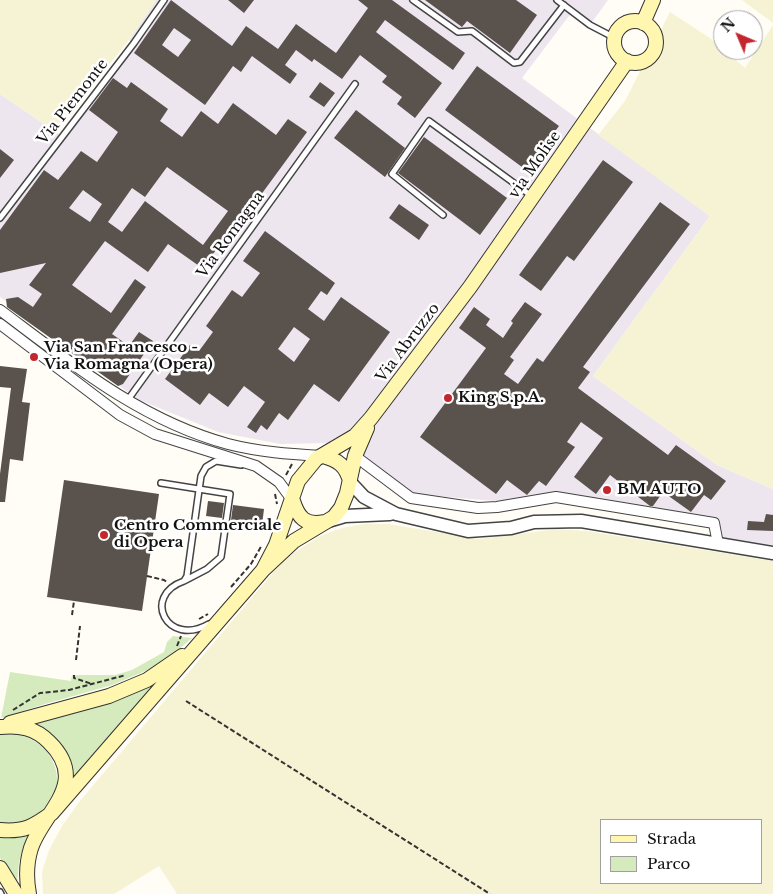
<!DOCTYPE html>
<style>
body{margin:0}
#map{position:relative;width:773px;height:894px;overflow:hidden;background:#fffdf5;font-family:"Libre Baskerville",serif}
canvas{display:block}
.legend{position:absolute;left:600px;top:819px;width:162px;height:65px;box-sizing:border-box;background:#fff;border:1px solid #a0a0a0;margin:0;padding:6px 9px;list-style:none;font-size:15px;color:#111}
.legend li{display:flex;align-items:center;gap:10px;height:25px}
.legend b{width:25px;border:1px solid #a0a0a0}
.north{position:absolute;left:713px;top:10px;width:50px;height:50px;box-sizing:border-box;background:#fff;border:1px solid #a0a0a0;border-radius:50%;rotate:315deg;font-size:14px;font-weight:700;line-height:20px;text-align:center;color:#111}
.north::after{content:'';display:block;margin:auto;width:18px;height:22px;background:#c4262e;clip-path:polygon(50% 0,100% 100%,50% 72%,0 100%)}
</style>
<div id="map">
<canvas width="773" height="894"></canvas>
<ul class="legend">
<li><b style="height:6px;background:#fff6b0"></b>Strada</li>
<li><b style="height:14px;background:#d5ebbd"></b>Parco</li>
</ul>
<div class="north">N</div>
</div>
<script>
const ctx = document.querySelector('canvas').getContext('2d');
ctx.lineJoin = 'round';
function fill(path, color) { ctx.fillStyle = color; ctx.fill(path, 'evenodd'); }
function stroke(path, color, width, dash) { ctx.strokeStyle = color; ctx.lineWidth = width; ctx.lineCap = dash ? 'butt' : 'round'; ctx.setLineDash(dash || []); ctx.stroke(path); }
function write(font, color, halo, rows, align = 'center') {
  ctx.font = font + ' "Libre Baskerville",serif'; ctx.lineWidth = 5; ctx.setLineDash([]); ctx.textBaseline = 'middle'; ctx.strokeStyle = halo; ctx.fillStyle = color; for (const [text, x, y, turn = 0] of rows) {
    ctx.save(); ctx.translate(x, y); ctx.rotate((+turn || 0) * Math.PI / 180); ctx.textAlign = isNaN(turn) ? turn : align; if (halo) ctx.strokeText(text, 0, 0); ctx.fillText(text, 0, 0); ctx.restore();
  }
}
const industrial = new Path2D(`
 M156,0H608L590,25L572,12L522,78L710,216L593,376L717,465L773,489V553L718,544L714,523L566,493L507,502L412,494L369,459L330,443L280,444L218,432L137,399L0,297V94L62,136L134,43L129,40Z`);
const farmland = new Path2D(`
 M0,0H156L129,40L55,131L0,94Z
 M742,0H773V23Z
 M670,12L710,38L745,68L773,25V489L717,465L593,376L710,216L598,135L625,101Z
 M364,524H388L479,539L557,529L586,531L773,561V894H177L159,866L114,894H43L42,872L49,850L62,826L80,801L276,569L292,554L320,536L342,528ZM602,820H762V883H602Z`);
const green = new Path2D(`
 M173,636L192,638L162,664L112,685L45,704L1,718L10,672L71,681L72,675H115L132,670L164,652L167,642Z
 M164,675L69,787C64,754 64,740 31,723Z
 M7,733C66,737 75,807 23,824C16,826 7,824 0,824V735Z
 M30,836L19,861L17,885L0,858V837Z`);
const building = new Path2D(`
 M171,0L232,46L246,26L278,49L296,24L336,53L368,8L358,0H392L465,53L453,70L385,20L376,32L442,83L415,118L397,104L402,97L382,82L387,76L360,55L342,79L314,59L312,62L296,50L285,65L297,74L290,84L252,56L241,72L233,66L205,105L134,53ZM174,28L191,40L178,57L162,45Z
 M228,0H254L244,13Z
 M425,0H516L537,15L510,53L467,21L462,27Z
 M477,66L559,126L526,170L445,110Z
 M113,78L127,88L131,82L168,109L160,121L182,137L201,111L218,124L233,103L276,135L288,119L307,132L219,252L216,250L202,268L168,244L148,272L105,241L72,285L111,313L135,279L146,287L112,334L129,346L139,332L153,341L123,384L118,386L7,307L6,299L18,297L33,307L42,294L29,285L46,263L0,273V230L44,170L58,180L81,151L97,162L118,132L89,110ZM167,167L228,211L203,245L145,201L122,232L108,222L132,188L145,197ZM83,190L102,204L90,222L69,208Z
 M320,82L335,93L324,107L309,97Z
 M356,110L405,148L385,177L334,138Z
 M424,137L507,198L480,235L398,173Z
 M0,149L14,160L0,178Z
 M603,160L633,182L574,261L567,256L541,291L519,275Z
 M660,202L690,224L583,367L590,372L578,388L668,455L676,445L726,481L711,500L704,495L691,512L663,492L653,506H650L610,475L596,494L574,477L603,438L581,422L567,442L575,447L546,486L539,481L527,495L507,480L496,494L420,437L486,348L459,328L474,307L490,319L486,325L503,338L513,323L511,321L525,302L542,314L510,357L514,360L504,374L518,384L537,358L543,362Z
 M399,204L429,225L419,240L389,218Z
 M265,231L335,283L327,295L321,291L308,309L324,321L341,297L390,332L339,402L314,384L288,420L279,413L267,430L261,425L256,433L247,427L265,402L244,386L228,407L209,393L200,405L165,379L190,345L199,351L213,332L206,326L232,290L242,297L260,273L243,261ZM294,327L310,339L294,362L278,349Z
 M0,366L27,369L22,402L30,403L23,461L10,459L5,502H0V474L11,388L0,387Z
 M64,480L159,494L142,611L47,597Z
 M208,501L224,503L222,518L206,516Z
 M233,505L264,509L262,525L231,520Z
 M766,514L773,515V531L747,530L748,521L764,522Z`);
const path = new Path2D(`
 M286,475L292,464
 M275,494L277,504
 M147,576L164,580L168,583
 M231,587L251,564L262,545
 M72,615L74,601
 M199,619L208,614
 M177,646L181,636
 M76,660L80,626
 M74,675V678L92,684
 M186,701L490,894
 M13,710L40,693L69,690L126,675`);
const service = new Path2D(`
 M413,0L458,32L472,31L514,63L520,62L564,5
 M557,0L590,25L615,38
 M443,215L392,174L429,121L533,197
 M0,218L134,43L164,0
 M127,401L355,84
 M161,483L230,494L221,557L207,569L184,581
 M209,624C167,648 141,596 184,581L187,576L201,476L206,467L216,461L241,465
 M0,892L1,894`);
const minor = new Path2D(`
 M0,310C71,363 140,420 228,444C259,452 291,454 322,456
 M0,324L120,415L155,434L256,466L279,482L293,501
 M355,456L411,498L478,508L497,507L556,497L714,523L718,544`);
const tertiary = new Path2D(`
 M350,482L364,497L396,514L468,531L511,528L534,522L581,521L773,553
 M328,521L345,516L390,514`);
const secondary = new Path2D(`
 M614 42a21 21 0 1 1 42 0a21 21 0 1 1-42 0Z
 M643,23L653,0
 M323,456C338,460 346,466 350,481
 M293,501C298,517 305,526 324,522
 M263,570L276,545L298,481L316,459L355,436L371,418L470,287L627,61
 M10,723L109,696L147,680L182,656
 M0,727C20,725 35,728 49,742C91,783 43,812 31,848C26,864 26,878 29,894
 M0,830C24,832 33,827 52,813L263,570L294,541L334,517L341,508L347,493L355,456L367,428
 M0,868L16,894`);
const markers = [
 [34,357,5,"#c4262e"],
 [448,398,5,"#c4262e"],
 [607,490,5,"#c4262e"],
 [104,535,5,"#c4262e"]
];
const streetNames = [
 ["Via Piemonte",73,102,-52],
 ["via Molise",535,165,-55],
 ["Via Romagna",231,235,-54],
 ["Via Abruzzo",408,343,-53]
];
const poiNames = [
 ["Via San Francesco -",44,348],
 ["Via Romagna (Opera)",44,365],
 ["King S.p.A.",458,398],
 ["BM AUTO",617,490],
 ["Centro Commerciale",114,526],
 ["di Opera",114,543]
];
fill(industrial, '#eee6ef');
fill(farmland, '#f6f3d4');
fill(green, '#d5ebbd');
fill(building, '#5a524d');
stroke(service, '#444', 8);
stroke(minor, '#444', 12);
stroke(tertiary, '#444', 15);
stroke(secondary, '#333', 16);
stroke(path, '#333', 2, [5, 2.5]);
stroke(service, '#fff', 5);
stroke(minor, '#fff', 10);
stroke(tertiary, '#fff', 12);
stroke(secondary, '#fff6b0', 14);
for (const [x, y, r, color] of markers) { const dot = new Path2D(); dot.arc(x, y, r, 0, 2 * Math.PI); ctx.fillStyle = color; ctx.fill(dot); stroke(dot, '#fff', 2); }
write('15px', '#111', '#fff', streetNames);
write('bold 15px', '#111', '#fff', poiNames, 'left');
</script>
